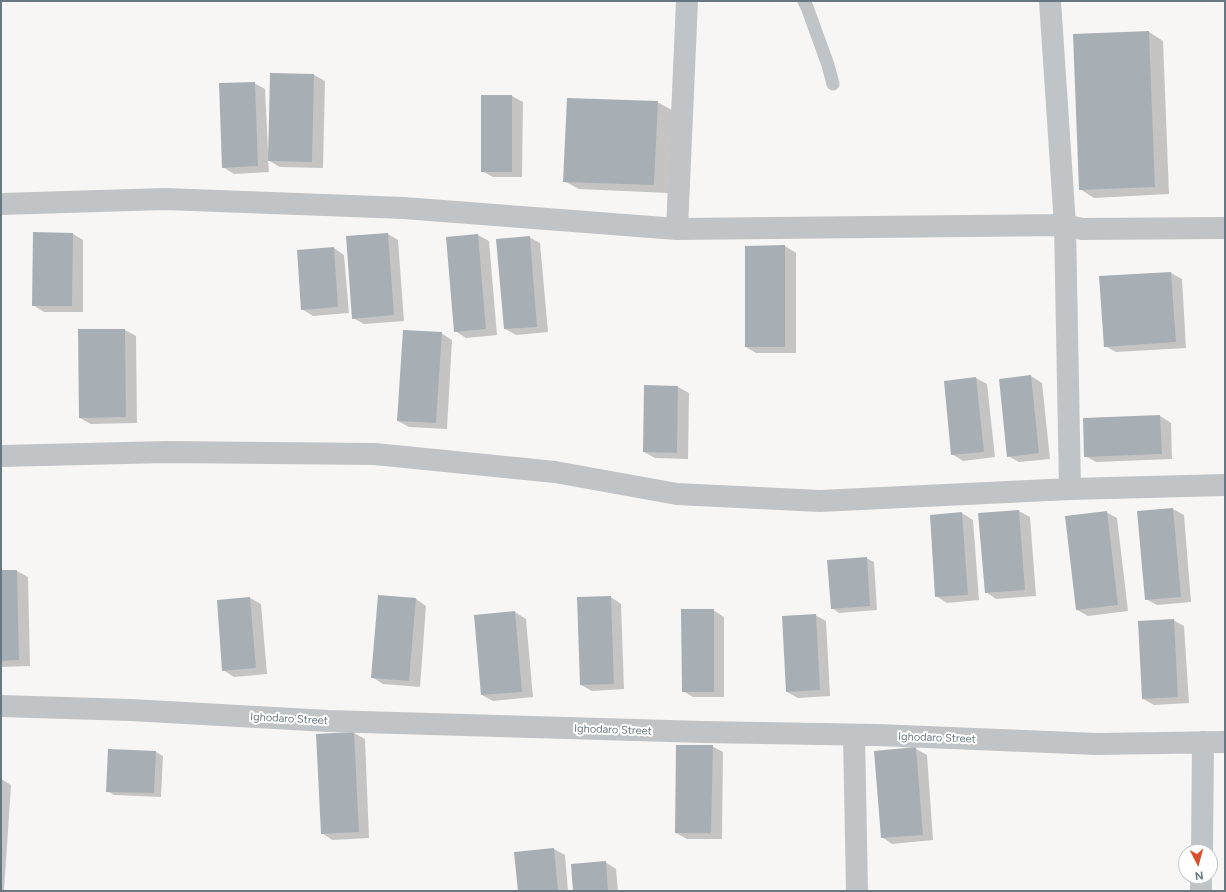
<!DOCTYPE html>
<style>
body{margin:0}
#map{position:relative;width:1226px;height:892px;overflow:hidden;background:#f7f6f4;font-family:Figtree,sans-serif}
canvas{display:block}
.frame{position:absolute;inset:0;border:2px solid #677883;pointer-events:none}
.north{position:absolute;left:1178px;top:844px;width:40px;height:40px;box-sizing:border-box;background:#fff;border:1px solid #c2c9cd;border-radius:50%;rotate:174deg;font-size:11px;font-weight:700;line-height:16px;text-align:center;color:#677883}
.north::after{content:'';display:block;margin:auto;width:14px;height:18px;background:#da4f30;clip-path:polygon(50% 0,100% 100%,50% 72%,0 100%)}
</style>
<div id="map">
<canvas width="1226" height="892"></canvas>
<div class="frame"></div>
<div class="north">N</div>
</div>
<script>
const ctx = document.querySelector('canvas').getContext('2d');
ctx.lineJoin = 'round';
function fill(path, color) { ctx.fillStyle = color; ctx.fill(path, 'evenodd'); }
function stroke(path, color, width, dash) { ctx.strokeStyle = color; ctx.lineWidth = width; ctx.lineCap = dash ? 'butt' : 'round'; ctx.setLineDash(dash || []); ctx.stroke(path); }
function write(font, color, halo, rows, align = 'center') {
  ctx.font = font + ' Figtree,sans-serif'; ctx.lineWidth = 4; ctx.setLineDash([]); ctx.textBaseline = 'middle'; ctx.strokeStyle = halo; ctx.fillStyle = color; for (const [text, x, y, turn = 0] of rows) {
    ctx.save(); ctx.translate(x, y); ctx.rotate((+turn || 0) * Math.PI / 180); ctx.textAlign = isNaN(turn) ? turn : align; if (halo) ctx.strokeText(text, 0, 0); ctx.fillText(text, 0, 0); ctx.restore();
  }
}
const shadow = new Path2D(`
 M1149,32L1163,41L1169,194L1094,198L1080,189Z
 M314,75L325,81L323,168L280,167L268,160L269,172L234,174L223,167L254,83L265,89L268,150H269Z
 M512,96L523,102L522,177H493L482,171Z
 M657,102L672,110L668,193L579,189L564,181Z
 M73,234L83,240V312H44L33,305Z
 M388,234L398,240L404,321L364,324L353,318Z
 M478,235L489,241L497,335L466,338L455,331Z
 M529,237L540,243L548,332L516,335L505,329Z
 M785,246L796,253V353H756L746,347V247Z
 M334,248L344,255L349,313L313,316L302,309Z
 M1171,273L1182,279L1186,348L1116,352L1105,346Z
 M125,330L136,336L137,423L91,424L80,418Z
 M441,333L452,340L447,429L409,427L398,421Z
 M1031,376L1042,383L1050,459L1019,462L1008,456Z
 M976,378L987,384L995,457L963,461L952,454Z
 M678,387L689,393L688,459L655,458L644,452Z
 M1160,416L1171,423L1172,459L1096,462L1085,456Z
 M1173,509L1184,515L1191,602L1157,605L1146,599Z
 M1019,511L1030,517L1036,596L996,599L986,592Z
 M1106,512L1117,518L1128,611L1088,616L1077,610Z
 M962,513L973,520L979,600L947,603L936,596Z
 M866,558L874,562L877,610L839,613L832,608Z
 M1,571H17L28,577L30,666L1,667Z
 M611,597L621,604L624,689L592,691L581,685Z
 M250,598L261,604L267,674L234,677L223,670L218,601Z
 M416,599L426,606L420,687L383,684L372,677Z
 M713,610L724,617V697H693L683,691Z
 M515,612L526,619L533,697L493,701L482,695Z
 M815,615L826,621L830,696L798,698L787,692Z
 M1173,620L1184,626L1189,703L1154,705L1143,699Z
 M354,733L365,739L369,838L332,840L322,833Z
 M712,746L723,752L722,839H687L676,833Z
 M916,749L927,755L933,840L892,844L882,837Z
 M156,752L163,756L161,797L114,795L107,791Z
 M1,779L11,785L4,891H1Z
 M554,849L565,855L568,891H519Z
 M605,862L616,869L618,891H574Z`);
const building = new Path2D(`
 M1149,31L1155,187L1079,190L1073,34Z
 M270,73L314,74L312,162L268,161Z
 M255,82L258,166L222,168L219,83Z
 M481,95H512V172H481Z
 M567,98L658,101L654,185L563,182Z
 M33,232L73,233L72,306H32Z
 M388,233L394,315L352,319L346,236Z
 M478,234L486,329L454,332L446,237Z
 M530,236L537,327L504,329L496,239Z
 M785,245V347H745V246Z
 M334,247L338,307L301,310L297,250Z
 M1171,272L1176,342L1104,347L1099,276Z
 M78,329H125L126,417L79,418Z
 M403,330L442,332L436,423L397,421Z
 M1031,375L1039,453L1007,457L999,379Z
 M976,377L984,452L951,455L944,381Z
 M644,385L678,386L677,453L643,452Z
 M1160,415L1162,454L1084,457L1083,418Z
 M1173,508L1181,597L1145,600L1137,511Z
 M1019,510L1025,590L985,593L978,513Z
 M1107,511L1118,605L1076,610L1065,516Z
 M962,512L968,595L935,597L930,515Z
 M867,557L870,606L831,609L827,560Z
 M1,570H17L19,660L1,661Z
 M378,595L416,598L409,681L371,678Z
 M611,596L614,684L580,685L577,597Z
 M250,597L256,668L222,671L217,600Z
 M681,609H714V692H682Z
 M515,611L522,692L481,695L474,615Z
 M816,614L820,690L786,692L782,616Z
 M1174,619L1178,697L1142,699L1138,621Z
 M354,732L359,832L321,834L316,734Z
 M676,745H713L711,833H675Z
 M916,747L923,835L881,838L874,751Z
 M108,749L156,751L154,793L106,792Z
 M554,848L558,891H518L514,852Z
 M606,861L608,891H573L571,864Z`);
const lane = new Path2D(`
 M804,1L807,7L828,65L833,84`);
const street = new Path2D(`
 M1050,1L1065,225L1070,489
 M1,204L165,199L404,208L677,229L1065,225L1082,229L1225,228
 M677,229L687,1
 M1,456L167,452L375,454L555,472L677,494L820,501L1070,489L1225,485
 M1,706L131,710L328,721L703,732L878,735L1097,744L1225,742
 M854,735L857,891
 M1202,852L1203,742
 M1201,891V876`);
const streetNames = [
 ["Ighodaro Street",289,719,3],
 ["Ighodaro Street",613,730,2],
 ["Ighodaro Street",937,738,2]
];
fill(shadow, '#0003');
fill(building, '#a7afb4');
stroke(lane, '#c0c4c7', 13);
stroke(street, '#c0c4c7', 22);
write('11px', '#677883', '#fff', streetNames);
</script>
